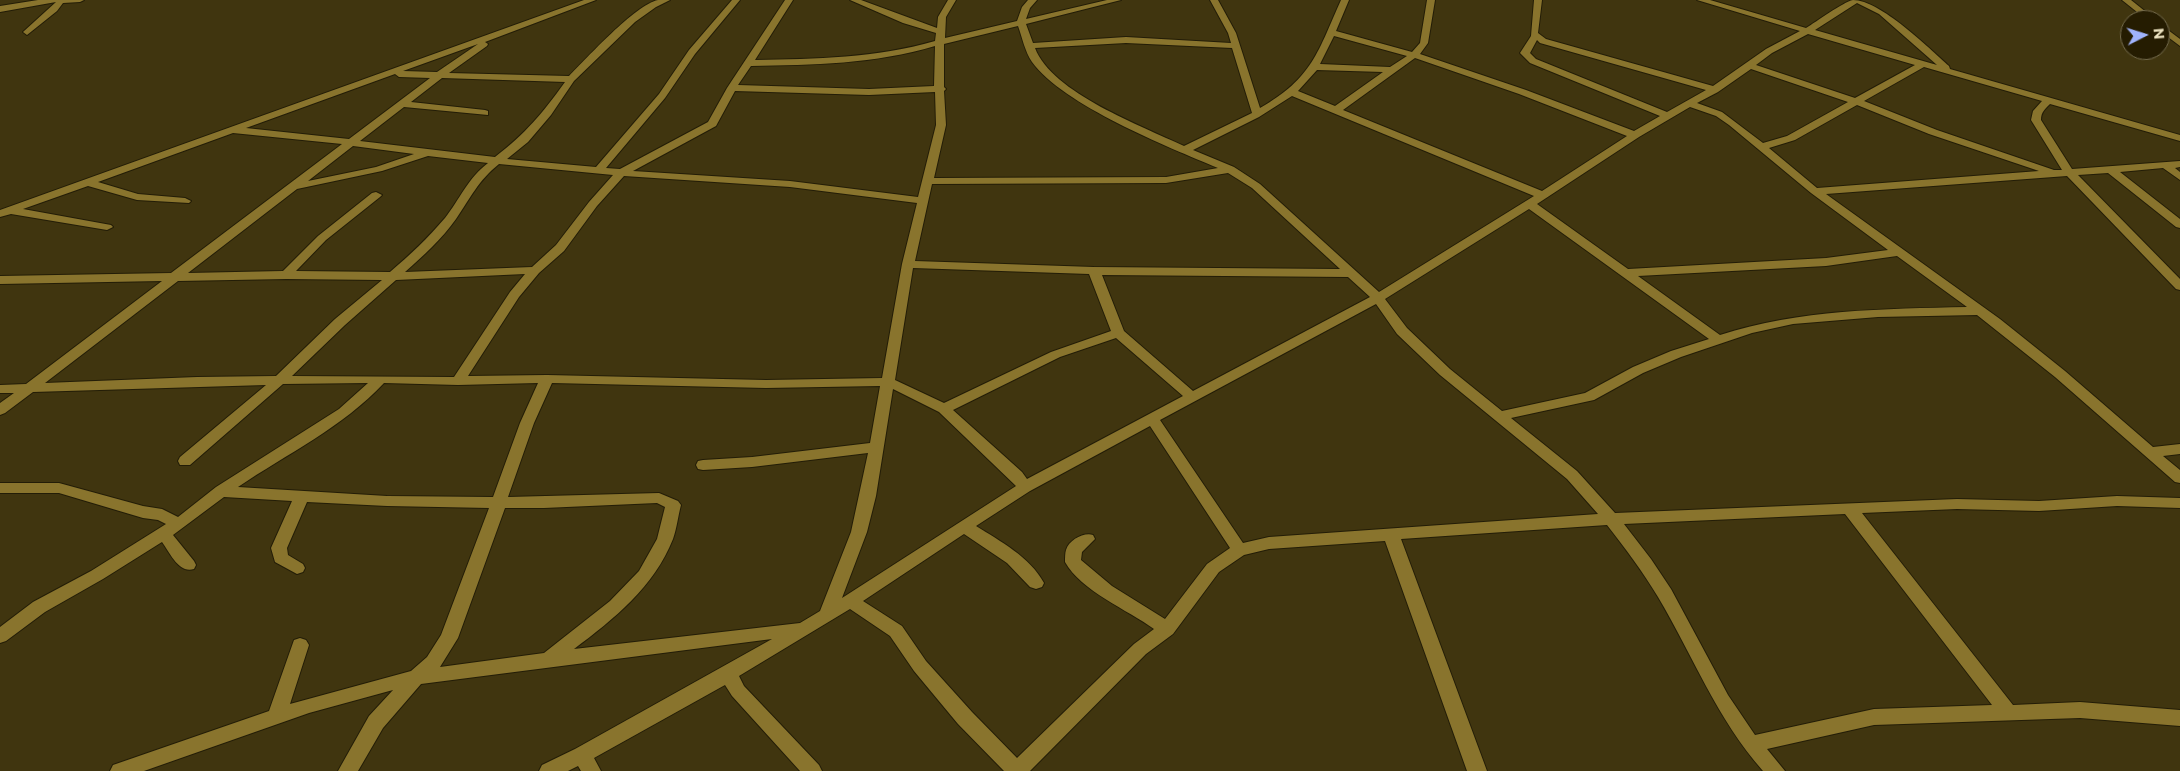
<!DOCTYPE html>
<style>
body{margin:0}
#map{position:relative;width:2180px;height:771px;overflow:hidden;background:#40350f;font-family:Montserrat,sans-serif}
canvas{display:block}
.north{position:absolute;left:2120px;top:10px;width:50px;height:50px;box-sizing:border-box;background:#251c01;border:1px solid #756c4e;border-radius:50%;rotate:85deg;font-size:14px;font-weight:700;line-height:20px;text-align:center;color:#ede3c1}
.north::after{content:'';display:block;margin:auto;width:18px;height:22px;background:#a0b3fd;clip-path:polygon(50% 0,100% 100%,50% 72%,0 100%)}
</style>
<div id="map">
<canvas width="2180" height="771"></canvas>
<div class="north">N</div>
</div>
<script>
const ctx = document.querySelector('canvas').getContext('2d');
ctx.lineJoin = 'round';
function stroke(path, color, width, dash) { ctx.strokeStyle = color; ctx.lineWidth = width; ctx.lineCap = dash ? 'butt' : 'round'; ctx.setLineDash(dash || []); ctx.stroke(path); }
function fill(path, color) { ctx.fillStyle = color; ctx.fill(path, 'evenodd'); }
const minor = new Path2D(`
 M38,0H84L80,2L63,3L57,11L27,35L23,32L56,2L0,12V6Z
 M584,0H596L485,42L488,44L487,46L449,73L569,76C587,58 635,5 658,0C662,0 666,0 670,0L656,7L635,22L574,81L551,115L528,142L507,159L596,167L659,94L689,50L732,0H740L695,54L665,98L606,168L620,169L708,122L727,88L785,0H793L755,60C816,59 876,58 935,41L936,33L903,23L850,0H861L937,28L938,17L948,0H956L946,17L945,38L1017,21L1022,7L1028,0H1037L1030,8L1026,19L1107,0H1121L1026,24L1033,43L1126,37L1231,43L1228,33L1210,0H1218L1236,33L1260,108C1313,78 1318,51 1341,0H1349L1336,31L1412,52L1420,43L1427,0H1435L1428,43L1420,54L1526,90L1634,131L1660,116L1530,63L1520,53L1531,36L1534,0H1542L1538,33L1546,39L1713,86L1766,49L1800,31L1697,0H1710L1806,28C1816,22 1843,2 1853,0C1880,0 1929,48 1949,66L1950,69L2180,135V141L2050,104C2045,109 2041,112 2041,120L2072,169L2180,161V167L2175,168L2180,172V180L2163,168L2120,172L2180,219V228L2176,227L2108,173L2078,175L2180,279V290L2176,289L2067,176L1826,194L2000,319L2065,371L2153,447L2180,444V454L2163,456L2180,470V483L2175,482L2055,377L1977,315L1878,317L1793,324L1752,333L1681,357L1643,373L1594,400L1511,418L1577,471L1615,513L1957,499L2039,501L2117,496L2180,498V508L2117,506L2039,511L1957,509L1862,513L2013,705L2080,702L2180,710V726L2080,718L1874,725L1767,749L1785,771H1763C1717,719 1693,656 1658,597C1643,572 1625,548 1607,525L1401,539L1487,771H1467L1385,541L1269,549L1244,555L1219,572L1173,634L1146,654L1030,771H1004L958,724L914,671L890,636L850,609L739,676L744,686L819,765L822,771H800L732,696L725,685L594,758L601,771H581L578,766L568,771H539L542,765L575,749L772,639L421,684L383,728L358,771H338L369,716L393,690L309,713L144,771H110L113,765L269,711L294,640L300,638L306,640L309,645L290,704L411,671L427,657L441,635L489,508L387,506L307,502L287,548L288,555L303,564L305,568L303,572L297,574L275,562L271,548L292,501L224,497L173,535L194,561L196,565L194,569C179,574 170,553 162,542L103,579L45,612L6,641L0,643V627L33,602L91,571L166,524L158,520L143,518L59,493H0V483H59L143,506L162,509L178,517L216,487L339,409L368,383L283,384L190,465H180L178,461L180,457L266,385L33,392L5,413L0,415V403L14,393H0V385L26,384L162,281L0,284V276L171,273L342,144L233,133L98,182L138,194L185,198L191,201L189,203L137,200L88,186L23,209L111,225L113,227L107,230L11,214L0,217V210ZM1857,3L1879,14L1937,65L1815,30ZM1018,26C1022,37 1025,52 1032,62C1063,105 1168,147 1218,168L1166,177L934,178L946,125L944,91L946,89L944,87V44ZM1808,34L1915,65L1855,98L1756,65L1772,53ZM1334,36L1407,56L1390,67L1320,64ZM1537,40L1540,43L1706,90L1667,112L1536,59L1530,53ZM1126,43L1232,48L1252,113L1184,146C1142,126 1052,93 1035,48ZM478,44L437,72L403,71ZM935,46L934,86L869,89L738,85L751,66C813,65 875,64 935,46ZM1415,58L1519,94L1627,136L1542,191L1343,110ZM1924,67L2042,101L2033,111L2031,120L2062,170H2054L1937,130L1864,101ZM1751,69L1848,102L1787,136L1763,143L1722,112L1697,103L1718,92ZM1317,70L1383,72L1335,106L1298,91ZM395,74L399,77L430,78L349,139L246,128ZM442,78L565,82C542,114 526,133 495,157L360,141L404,107L488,115V111L485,110L411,102ZM735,91L869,95L935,92L936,125L918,197L790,181L633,171L716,126ZM1292,96L1534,196L1379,292L1260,184L1234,167L1193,150L1259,117ZM1857,105L1929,134L2039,171L1817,188L1769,148L1795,140ZM1690,107L1716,116L1729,125L1811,193L1888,250L1826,258L1628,269L1537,204L1639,137ZM353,146L414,154L376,167L308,181ZM428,156L488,163C468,178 460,199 445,218C428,238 410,255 390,272L296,271L326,240L380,197L382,195L376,192L372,193L318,236L283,271L188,273L297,189L382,171ZM499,164L613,175L589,202L556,245L532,267L405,272C423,256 442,239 456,219C471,197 478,181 499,164ZM1228,173L1252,188L1340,269L1094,267L915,261L932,184L1166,183ZM624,176L790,187L917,203L902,264L882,378L766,380L547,375L468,376L519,297L539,273L564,251L597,206ZM1529,209L1709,339L1671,351L1633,367L1585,393L1502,411L1450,369L1407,328L1385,299ZM1897,256L1967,307C1884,309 1800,309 1720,335L1638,276L1826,266ZM913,268L1089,274L1111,331L1051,352L944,403L895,380ZM525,274L510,292L454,377L292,376L345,325L396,280ZM1102,275L1348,277L1370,297L1193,391L1124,331ZM286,279L382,280L335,319L276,376L197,377L45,383L178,281ZM1376,304L1397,334L1440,375L1567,479L1598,514L1269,537L1243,543L1160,420ZM1116,338L1183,396L1027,479L1022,472L953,410L1060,357ZM384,383L458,385L538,383L520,423L493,497L387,496L238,487C287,454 343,427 384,383ZM552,383L766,388L880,386L870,443L752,457L703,460L698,461L696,465L698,469L703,470L752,467L868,453L851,532L820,611L800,623L574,649C614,619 654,587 673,539C677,528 678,516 681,505L678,501L659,493L508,497L534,423ZM893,389L939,412L1016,486L842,598L867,532L876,496ZM1150,426L1230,548L1207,564L1165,619L1112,586L1081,560L1082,552L1095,539L1093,535C1084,532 1069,540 1066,550C1065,553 1065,558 1065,562C1081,591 1128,610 1154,629L1134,644L1017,758L972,712L926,661L902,626L863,601L964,534L1007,563L1030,587L1036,589L1042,587L1044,583C1030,557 1000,541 976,526L1030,491ZM657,503L665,507L657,539L639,571L610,601L544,653L440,667L458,638L505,508H544ZM1845,514L1992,705L1874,709L1755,735L1728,695L1671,589L1651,559L1624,524Z
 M2122,0H2131L2156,20H2147Z
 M2160,24L2180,39V46L2160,31Z`);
stroke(minor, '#231d07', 2);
fill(minor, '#89742d');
</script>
